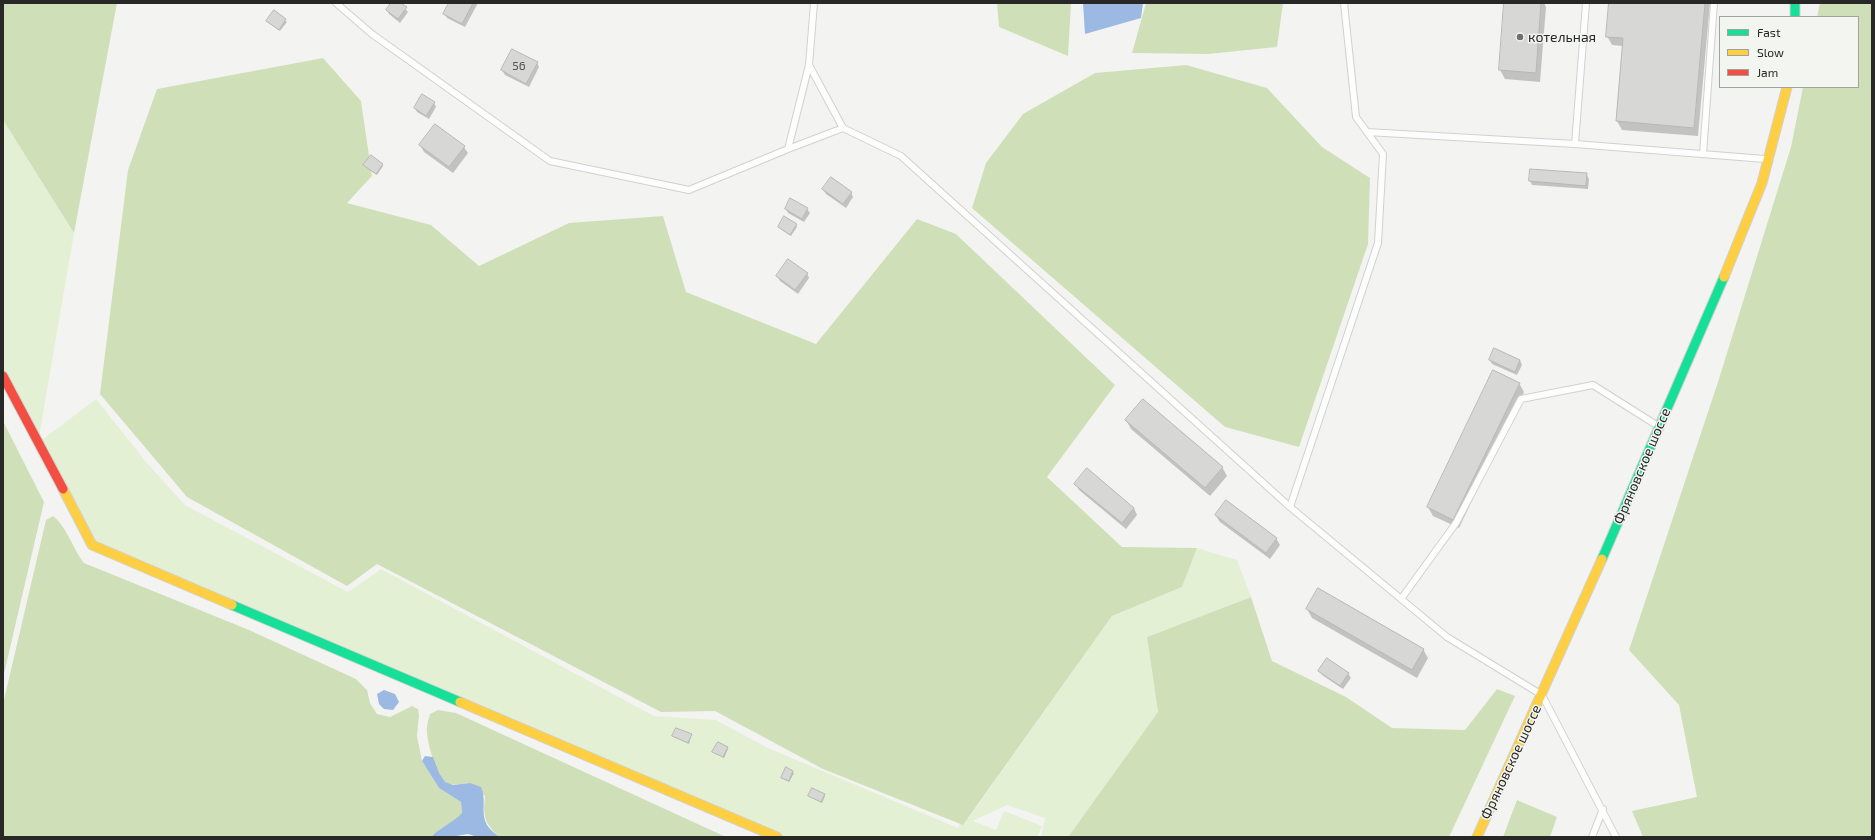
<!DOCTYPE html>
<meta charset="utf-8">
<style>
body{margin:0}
#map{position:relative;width:1875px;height:840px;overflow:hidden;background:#f3f4f2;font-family:"Exo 2",sans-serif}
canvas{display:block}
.frame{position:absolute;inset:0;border:4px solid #282827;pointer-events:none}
.legend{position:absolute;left:1719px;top:16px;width:140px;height:72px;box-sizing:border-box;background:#f3f5f1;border:1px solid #a2a3a0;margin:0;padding:5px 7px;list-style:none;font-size:12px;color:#282827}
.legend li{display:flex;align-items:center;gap:8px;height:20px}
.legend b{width:20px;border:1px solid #a2a3a0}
</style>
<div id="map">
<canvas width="1875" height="840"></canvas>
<div class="frame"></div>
<ul class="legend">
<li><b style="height:5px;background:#16e098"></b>Fast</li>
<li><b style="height:5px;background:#ffcf43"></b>Slow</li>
<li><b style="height:5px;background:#f24e42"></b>Jam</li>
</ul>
</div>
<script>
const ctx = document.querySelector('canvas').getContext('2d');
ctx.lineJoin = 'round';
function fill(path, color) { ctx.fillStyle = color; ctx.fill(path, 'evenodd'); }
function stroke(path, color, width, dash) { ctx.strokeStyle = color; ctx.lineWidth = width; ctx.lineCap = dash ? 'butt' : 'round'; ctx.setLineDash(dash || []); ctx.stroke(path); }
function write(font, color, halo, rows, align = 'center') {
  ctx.font = font + ' "Exo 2",sans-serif'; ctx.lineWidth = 3; ctx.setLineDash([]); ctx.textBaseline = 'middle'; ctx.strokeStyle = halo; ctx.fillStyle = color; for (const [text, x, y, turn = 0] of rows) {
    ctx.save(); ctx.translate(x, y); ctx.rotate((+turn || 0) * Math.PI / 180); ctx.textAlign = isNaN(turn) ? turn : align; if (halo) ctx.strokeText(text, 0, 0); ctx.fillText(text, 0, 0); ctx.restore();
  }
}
const green = new Path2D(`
 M3,120L74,233L38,443L96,399L147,463L185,505L348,592L381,569L654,716L716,720L768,748L958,828L963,817L968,819L1112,616L1182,587L1197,548L1237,560L1251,597L1147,637L1158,712L1068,837H1041L1045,818L1007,805L973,821L996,830L1004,811L1042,826L1038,837H777L92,545L3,376Z`);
const forest = new Path2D(`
 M3,3H117L74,233L3,120Z
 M997,3H1071L1068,56L999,27Z
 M1146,3H1283L1277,47L1208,54L1132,53Z
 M1820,3H1872V837H1643L1632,811L1697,797L1679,705L1629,650L1718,382L1791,147L1803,87H1858V17H1817Z
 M323,58L361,101L372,176L347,203L431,225L479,266L569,223L663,216L686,292L816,344L917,219L956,234L1115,385L1047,477L1122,547L1197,548L1182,587L1112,616L963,825L823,769L715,711L661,712L377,564L347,586L187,497L100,394L128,170L157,89Z
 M1186,65L1267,88L1322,147L1370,178L1368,244L1299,447L1225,427L972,208L986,163L1023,114L1095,73Z
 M3,421L44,502L3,678Z
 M53,516C67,527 73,549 84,563L249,630L356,679L367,690L370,703L377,714L390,717L412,706L418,709L419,715L417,736L422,761L439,788L461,802L462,814C453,823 440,827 431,837H3V704L46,520Z
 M1251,597L1272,661L1346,697L1392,728L1465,730L1497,689L1515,696L1449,837H1068L1158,712L1147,637Z
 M438,710L456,713L726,837H499C484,822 483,817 485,796L470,783C463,783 452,787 445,782C437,776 427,743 427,732C426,726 429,719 430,714Z
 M1517,800L1557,817L1550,837H1503Z`);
const water = new Path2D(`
 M1083,3H1143L1141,18L1085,34Z
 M384,690L395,694L399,702L393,710L384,709L379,704L377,694Z
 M425,756L433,757L439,773L445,782L453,785L470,783L481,787C487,800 480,813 487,825C490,830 495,833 499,837H478L468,834L450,837H431C440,827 453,823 462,813L461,802L439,788L422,761Z`);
const shadow = new Path2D(`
 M392,3H400L408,12L400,23L389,14L387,10Z
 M450,3H478L465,27L447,18L445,14Z
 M1505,3H1544L1546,7L1540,82L1505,79L1500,70Z
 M1610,3H1710L1698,136L1622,130L1617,121L1623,46L1612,45L1607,36Z
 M274,12L287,22L280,31L268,22Z
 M537,63L539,67L529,87L505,75L502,70Z
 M434,103L436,107L429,119L417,112L415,108Z
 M420,145L464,147L468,153L453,173L424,152Z
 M382,164L383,166L377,175L366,166Z
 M1586,174L1589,179L1588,189L1532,185L1530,181Z
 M823,189L851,192L853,197L846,208L826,194Z
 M786,209H807L810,213L804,222L788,213Z
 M796,225L797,227L791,236L779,227Z
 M807,273L809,278L798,294L780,281L777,276Z
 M1490,360H1520L1522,365L1517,375L1492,364Z
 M1519,383L1524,392L1459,528L1433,516L1428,507Z
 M1126,420L1222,467L1227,476L1210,496L1131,429Z
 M1076,484L1134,508L1137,515L1126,529L1079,490Z
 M1216,516L1276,538L1280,545L1270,559L1220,522Z
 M1307,609L1423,649L1428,658L1417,678L1312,618Z
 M1319,671L1348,673L1351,678L1343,689L1322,675Z
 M691,735L689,744L673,736Z
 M727,748L728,749L724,758L714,752Z
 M787,769L794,773L789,782L782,778Z
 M824,795L825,796L822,803L809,796Z`);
const building = new Path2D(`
 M391,3H401L407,7L398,19L386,10Z
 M449,3H473L462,24L443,14Z
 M1504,3H1541L1536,73L1499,70Z
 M1609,3H1705L1694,128L1616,121L1623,38L1606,37Z
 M274,10L286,19L279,30L266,21Z
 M512,49L538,62L526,84L501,70Z
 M422,94L435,102L426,116L414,108Z
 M435,124L465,146L449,167L419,145Z
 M371,155L383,164L376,174L363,165Z
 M1530,169L1587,173L1586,186L1529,181Z
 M831,177L852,192L843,204L822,189Z
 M790,198L808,208L802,219L785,209Z
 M784,216L797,224L790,235L778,227Z
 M788,259L808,273L795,290L776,276Z
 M1494,348L1520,360L1515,372L1489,360Z
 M1493,370L1520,383L1453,520L1427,507Z
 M1143,399L1223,467L1205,488L1125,420Z
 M1087,468L1134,508L1122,523L1074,484Z
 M1226,500L1277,538L1266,553L1215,515Z
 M1318,588L1424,649L1412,670L1306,609Z
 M1327,658L1349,673L1340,686L1318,671Z
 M676,728L692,734L688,743L672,736Z
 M718,742L728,747L723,757L712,752Z
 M786,767L793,771L789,781L781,778Z
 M812,788L825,794L821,802L808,796Z`);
const lane = new Path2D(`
 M336,3L372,34L550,161L689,190L788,149
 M814,3L809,65L843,128L901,156L1290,507L1378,243L1383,154L1356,117L1344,3
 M1586,3L1575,144L1765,159
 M809,65L788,149L843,128
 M1367,132L1575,144
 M1703,154L1714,3
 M1290,507L1447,637L1542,695L1616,837
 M1401,599L1456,523L1521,399L1593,385L1658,426
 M1592,837L1603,809`);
const fast = new Path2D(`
 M1795,3V17
 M1602,559L1724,277
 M232,605L460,702`);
const slow = new Path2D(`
 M1724,277L1762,183L1787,87
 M63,489L92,545L232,605
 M460,702L777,837
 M1477,837L1602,559`);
const jam = new Path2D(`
 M3,376L63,489`);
const markers = [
 [1520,37,4,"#6f6f6e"]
];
const numberNames = [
 ["56",519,66]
];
const poiNames = [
 ["котельная",1528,37]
];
const streetNames = [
 ["Фряновское шоссе",1642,466,-67],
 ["Фряновское шоссе",1511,762,-65]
];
fill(green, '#e4f0d4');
fill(forest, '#cfe0b8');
fill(water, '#9bb9e2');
fill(shadow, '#0003');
fill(building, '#d7d7d6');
stroke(building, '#b6b8b6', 1);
stroke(lane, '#d1d1d0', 8);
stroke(fast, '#d1d1d0', 11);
stroke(slow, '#d1d1d0', 11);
stroke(jam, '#d1d1d0', 11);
stroke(lane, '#fdfdfd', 6);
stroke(fast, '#16e098', 9);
stroke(slow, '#ffcf43', 9);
stroke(jam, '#f24e42', 9);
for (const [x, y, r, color] of markers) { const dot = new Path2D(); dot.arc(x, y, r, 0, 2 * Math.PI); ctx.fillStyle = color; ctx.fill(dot); stroke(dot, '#f3f5f1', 1.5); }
write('12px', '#545453', null, numberNames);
write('14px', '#282827', '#f3f5f1', poiNames, 'left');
write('14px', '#282827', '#f3f5f1', streetNames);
</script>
